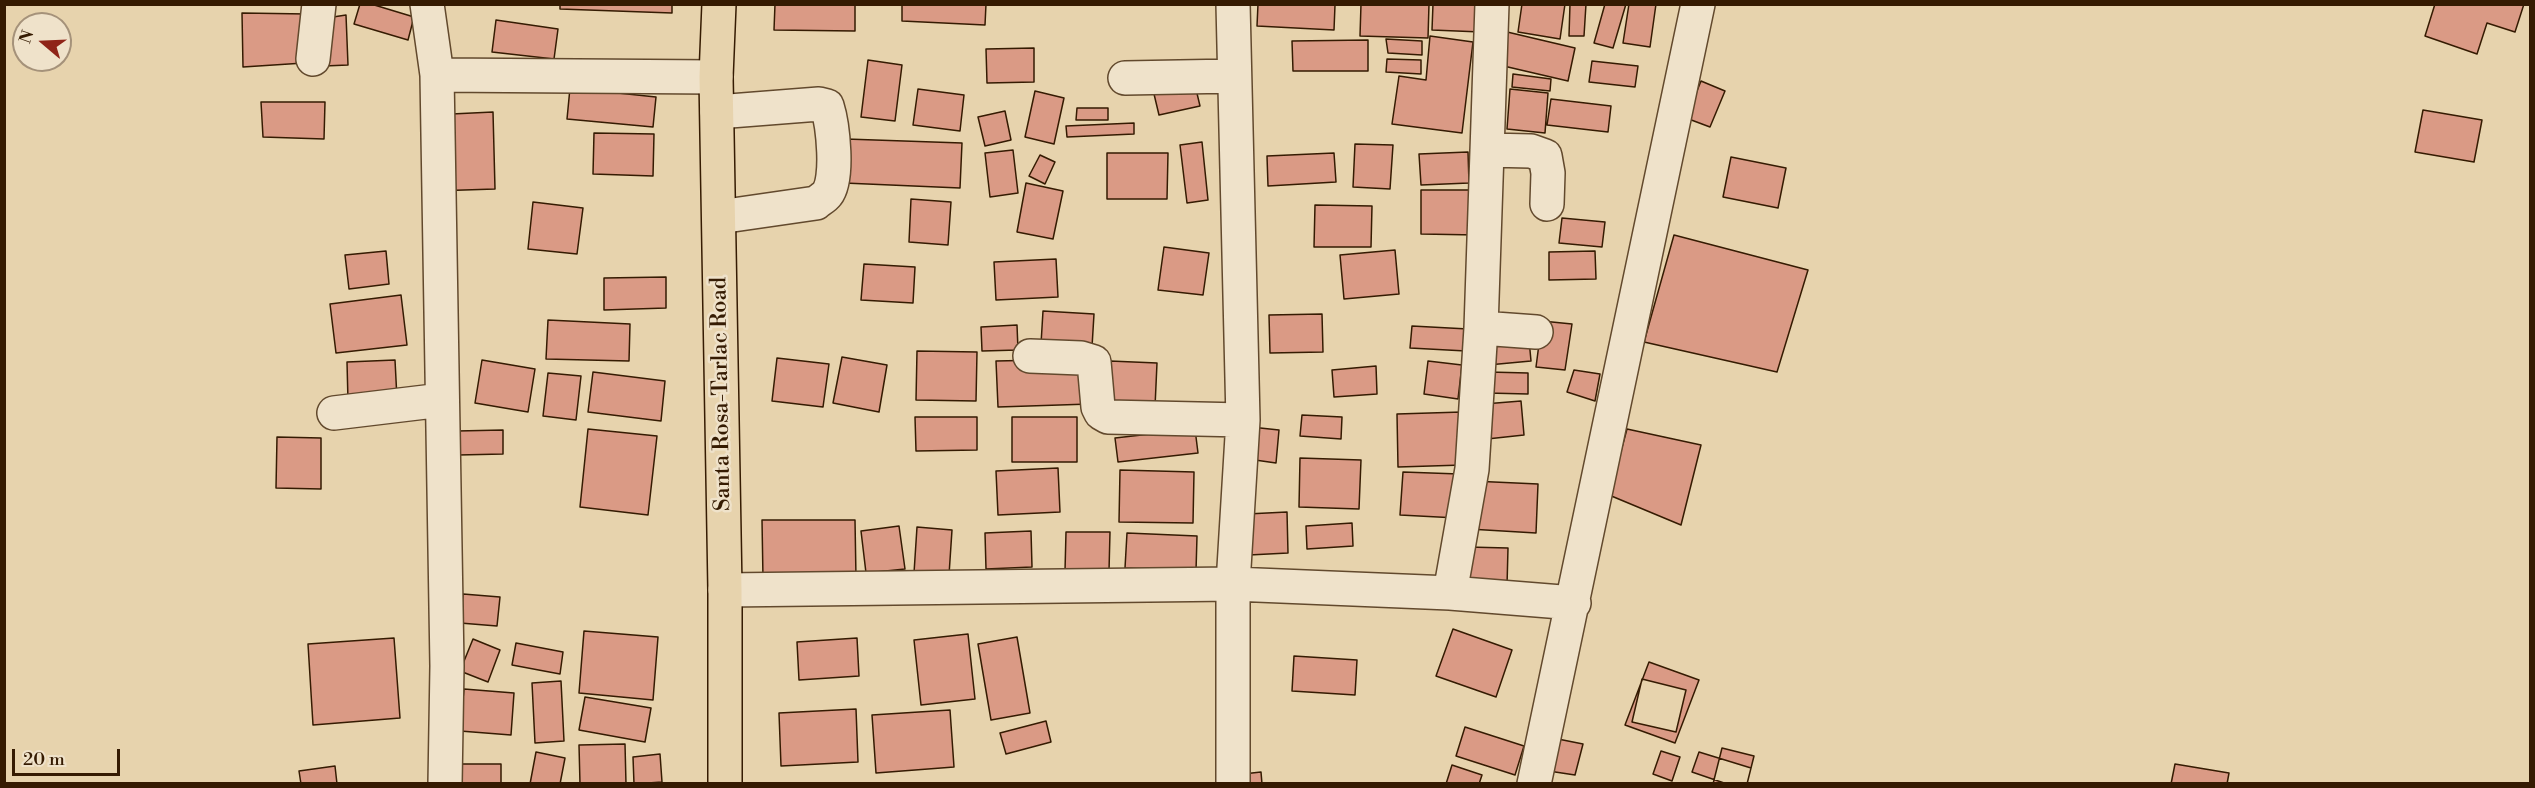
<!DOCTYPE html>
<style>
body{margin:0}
#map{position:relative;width:2535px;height:788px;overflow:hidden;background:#e7d3ad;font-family:"Libre Bodoni",serif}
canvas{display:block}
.frame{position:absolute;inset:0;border:6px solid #351b02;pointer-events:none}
.north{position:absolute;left:12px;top:12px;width:60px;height:60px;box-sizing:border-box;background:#efe2ca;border:2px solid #a5927a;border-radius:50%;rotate:289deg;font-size:16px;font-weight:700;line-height:24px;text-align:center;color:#351b02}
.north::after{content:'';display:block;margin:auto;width:21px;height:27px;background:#8f2418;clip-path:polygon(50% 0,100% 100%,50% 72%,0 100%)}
.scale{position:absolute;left:12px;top:749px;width:108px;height:27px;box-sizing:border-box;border:3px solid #351b02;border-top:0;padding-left:8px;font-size:18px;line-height:21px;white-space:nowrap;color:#351b02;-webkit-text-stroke:4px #efe2ca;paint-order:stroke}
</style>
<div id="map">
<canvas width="2535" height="788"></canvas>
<div class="frame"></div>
<div class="north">N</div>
<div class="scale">20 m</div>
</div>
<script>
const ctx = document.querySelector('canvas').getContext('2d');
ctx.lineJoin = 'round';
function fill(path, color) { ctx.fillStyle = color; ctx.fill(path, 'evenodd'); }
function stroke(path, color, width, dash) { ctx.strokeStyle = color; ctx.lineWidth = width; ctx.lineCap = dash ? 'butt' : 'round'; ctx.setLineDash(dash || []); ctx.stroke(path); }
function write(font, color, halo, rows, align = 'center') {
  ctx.font = font + ' "Libre Bodoni",serif'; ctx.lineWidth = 5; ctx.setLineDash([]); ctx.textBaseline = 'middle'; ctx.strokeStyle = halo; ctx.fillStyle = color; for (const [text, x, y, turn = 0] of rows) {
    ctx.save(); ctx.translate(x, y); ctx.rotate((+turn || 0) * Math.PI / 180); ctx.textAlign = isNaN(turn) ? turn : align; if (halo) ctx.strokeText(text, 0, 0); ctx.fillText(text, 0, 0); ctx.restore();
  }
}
const building = new Path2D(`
 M360,4H371L414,17L408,40L354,24Z
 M560,4H672V13L560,9Z
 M775,4H855V31L774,30Z
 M902,4H986L985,25L902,21Z
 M1258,4L1335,5L1334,30L1257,26Z
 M1361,4H1429L1428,38L1360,36Z
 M1433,4H1482L1481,32L1432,30Z
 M1522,4H1565L1560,39L1518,32Z
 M1570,4H1586L1584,36H1569Z
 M1605,4H1626L1613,48L1594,43Z
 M1629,4H1656L1650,47L1623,43Z
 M2435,4H2524L2515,32L2487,23L2477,54L2425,36Z
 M242,13L307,14L304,63L243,67Z
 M346,15L348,65L324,66L320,19Z
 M496,20L558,29L554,59L492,52Z
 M1503,31L1575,48L1568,81L1495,64Z
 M1430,36L1473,42L1462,133L1392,124L1399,76L1426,80Z
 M1386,39L1422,41V55L1388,53Z
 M1368,40V71H1293L1292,41Z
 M1034,48V82L987,83L986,49Z
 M1387,59L1421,60V74L1386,72Z
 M868,60L902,65L895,121L861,117Z
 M1592,61L1638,66L1635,87L1589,82Z
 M1513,74L1551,79L1550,91L1512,87Z
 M1701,81L1725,91L1710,127L1686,118Z
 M1195,85L1200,106L1159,115L1154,94Z
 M570,88L656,97L653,127L567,119Z
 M918,89L964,95L960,131L913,125Z
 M1510,89L1548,93L1545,133L1507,129Z
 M1035,91L1064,98L1054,144L1025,137Z
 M1551,99L1611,106L1608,132L1547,125Z
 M261,102H325L324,139L263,137Z
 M1077,108H1108V120H1076Z
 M2423,110L2482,120L2474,162L2415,152Z
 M1005,111L1011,140L985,146L978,117Z
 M493,112L495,189L433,191L431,115Z
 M1134,123V134L1067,137L1066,126Z
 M594,133L654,134L653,176L593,174Z
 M846,139L962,143L960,188L844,183Z
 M1202,142L1208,200L1187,203L1180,145Z
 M1355,144L1393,145L1390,189L1353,187Z
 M1013,150L1018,193L990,197L985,153Z
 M1468,152L1469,183L1421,185L1419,154Z
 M1107,153H1168L1167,199H1107Z
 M1334,153L1336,182L1268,186L1267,156Z
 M1040,155L1055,162L1045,184L1029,176Z
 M1731,157L1786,168L1778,208L1723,197Z
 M1026,183L1063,191L1053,239L1017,232Z
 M1421,190H1477V235L1421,234Z
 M911,199L951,202L948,245L909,242Z
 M533,202L583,208L577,254L528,249Z
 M1315,205L1372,206L1371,247H1314Z
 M1562,218L1605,222L1602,247L1559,243Z
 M1674,235L1808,270L1777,372L1644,342Z
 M1164,247L1209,253L1203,295L1158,290Z
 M1395,250L1399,294L1344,299L1340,255Z
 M386,251L389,284L349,289L345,255Z
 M1595,251L1596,279L1549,280V252Z
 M1056,259L1058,297L996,300L994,262Z
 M864,264L915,267L913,303L861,300Z
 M666,277V308L604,310V278Z
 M401,295L407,345L336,353L330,304Z
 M1043,311L1094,314L1092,347L1041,344Z
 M1322,314L1323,352L1270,353L1269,315Z
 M548,320L630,324L629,361L546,359Z
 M1542,321L1572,324L1565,370L1536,367Z
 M1017,325L1018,350L982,351L981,327Z
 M1412,326L1468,329L1466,351L1410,348Z
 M1528,329L1531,361L1488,365L1487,332Z
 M917,351L977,352L976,401L916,400Z
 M842,357L887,365L879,412L833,403Z
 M777,358L829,364L823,407L772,401Z
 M1088,359L1090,404L998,407L996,361Z
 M395,360L397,399L348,401L347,362Z
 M482,360L535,369L528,412L475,403Z
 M1110,361L1157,363L1155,407L1108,405Z
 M1428,361L1462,365L1458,399L1424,394Z
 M1376,366L1377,394L1334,397L1332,370Z
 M1574,370L1600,374L1595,401L1567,392Z
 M593,372L665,381L661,421L588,412Z
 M1488,372L1528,373V394L1487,393Z
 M548,373L581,376L576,420L543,416Z
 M1521,401L1524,435L1487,439L1484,404Z
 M1462,412L1463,465L1398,467L1397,414Z
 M1302,415L1342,417L1341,439L1300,436Z
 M915,417H977V450L916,451Z
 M1012,417H1077V462H1012Z
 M1251,427L1279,430L1276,463L1248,459Z
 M588,429L657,436L648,515L580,507Z
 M1195,429L1198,453L1118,462L1115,438Z
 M1627,429L1701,445L1681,525L1609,495Z
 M503,430V454L458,455L457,431Z
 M277,437L321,438V489L276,488Z
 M1300,458L1361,460L1359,509L1299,507Z
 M1058,468L1060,512L998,515L996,471Z
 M1120,470L1194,472L1193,523L1119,522Z
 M1403,472L1459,474L1457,518L1400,515Z
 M1472,481L1538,484L1536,533L1469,529Z
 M1287,512L1288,553L1249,555L1247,514Z
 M762,520H855L856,578L763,579Z
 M1352,523L1353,546L1307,549L1306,526Z
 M899,526L905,569L866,573L861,531Z
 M917,527L952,530L949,575L914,573Z
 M1031,531L1032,567L986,569L985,533Z
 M1066,532H1110L1109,571H1065Z
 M1127,533L1197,536L1196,571L1125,568Z
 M1467,547L1508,548L1507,586L1466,585Z
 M463,594L500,597L497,626L460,623Z
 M1453,629L1512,650L1496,697L1436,676Z
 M584,631L658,637L653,700L579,693Z
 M968,634L975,699L921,705L914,640Z
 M1017,637L1030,713L991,720L978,644Z
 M394,638L400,718L313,725L308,644Z
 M857,638L859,676L799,680L797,642Z
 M473,639L500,650L488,682L460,671Z
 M516,643L563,652L560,674L512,665Z
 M1294,656L1357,660L1355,695L1292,691Z
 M1649,662L1699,680L1675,743L1625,725Z
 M1642,679L1686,690L1676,732L1632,722Z
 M561,681L564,741L535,743L532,683Z
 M464,689L514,693L511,735L460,731Z
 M585,697L651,708L645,742L579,730Z
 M856,709L858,762L781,766L779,713Z
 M950,710L954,767L876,773L872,715Z
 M1046,721L1051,742L1006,754L1000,733Z
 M1465,727L1524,746L1515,775L1456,756Z
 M1553,738L1583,744L1575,775L1542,770Z
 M625,744L626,784H580L579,745Z
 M1722,748L1754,756L1747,784H1713Z
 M1661,751L1680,757L1672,781L1653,774Z
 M536,752L565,758L560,784H530Z
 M1699,752L1751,768L1747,784H1727L1692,772Z
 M660,754L662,782L634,784L633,757Z
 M461,764H501V784H461Z
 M2175,764L2229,773L2227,784H2171Z
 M1452,765L1482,775L1479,784H1446Z
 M335,766L337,784H301L299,771Z
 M1261,772L1262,784H1244L1243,774Z`);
const minor = new Path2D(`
 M427,4L437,75
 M313,59L319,4
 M1125,78L1234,76
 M717,112L819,104L827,106C833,125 839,179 827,194C824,198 819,200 816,203L719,217
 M1487,150L1531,151L1545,156L1548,173L1547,204
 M1481,328L1536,332
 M1030,356L1081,358L1094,362L1098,407L1101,413L1108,417L1243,420
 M334,413L442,400
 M725,590L1233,584L1450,593L1574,603
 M1450,593L1472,469L1481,328L1492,4
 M445,784L447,666L437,75L716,77
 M1233,784V584L1243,420L1233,4
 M1534,784L1698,4`);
const highway = new Path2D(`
 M719,4L716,77L725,590V784`);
const streetNames = [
 ["Santa Rosa-Tarlac Road",722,394,-91]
];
fill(building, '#da9a85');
stroke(building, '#351b02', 1.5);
stroke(minor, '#62492d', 36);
stroke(highway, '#351b02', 36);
stroke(minor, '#efe2ca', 33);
stroke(highway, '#e7d3ad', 33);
write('22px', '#351b02', '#efe2ca', streetNames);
</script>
